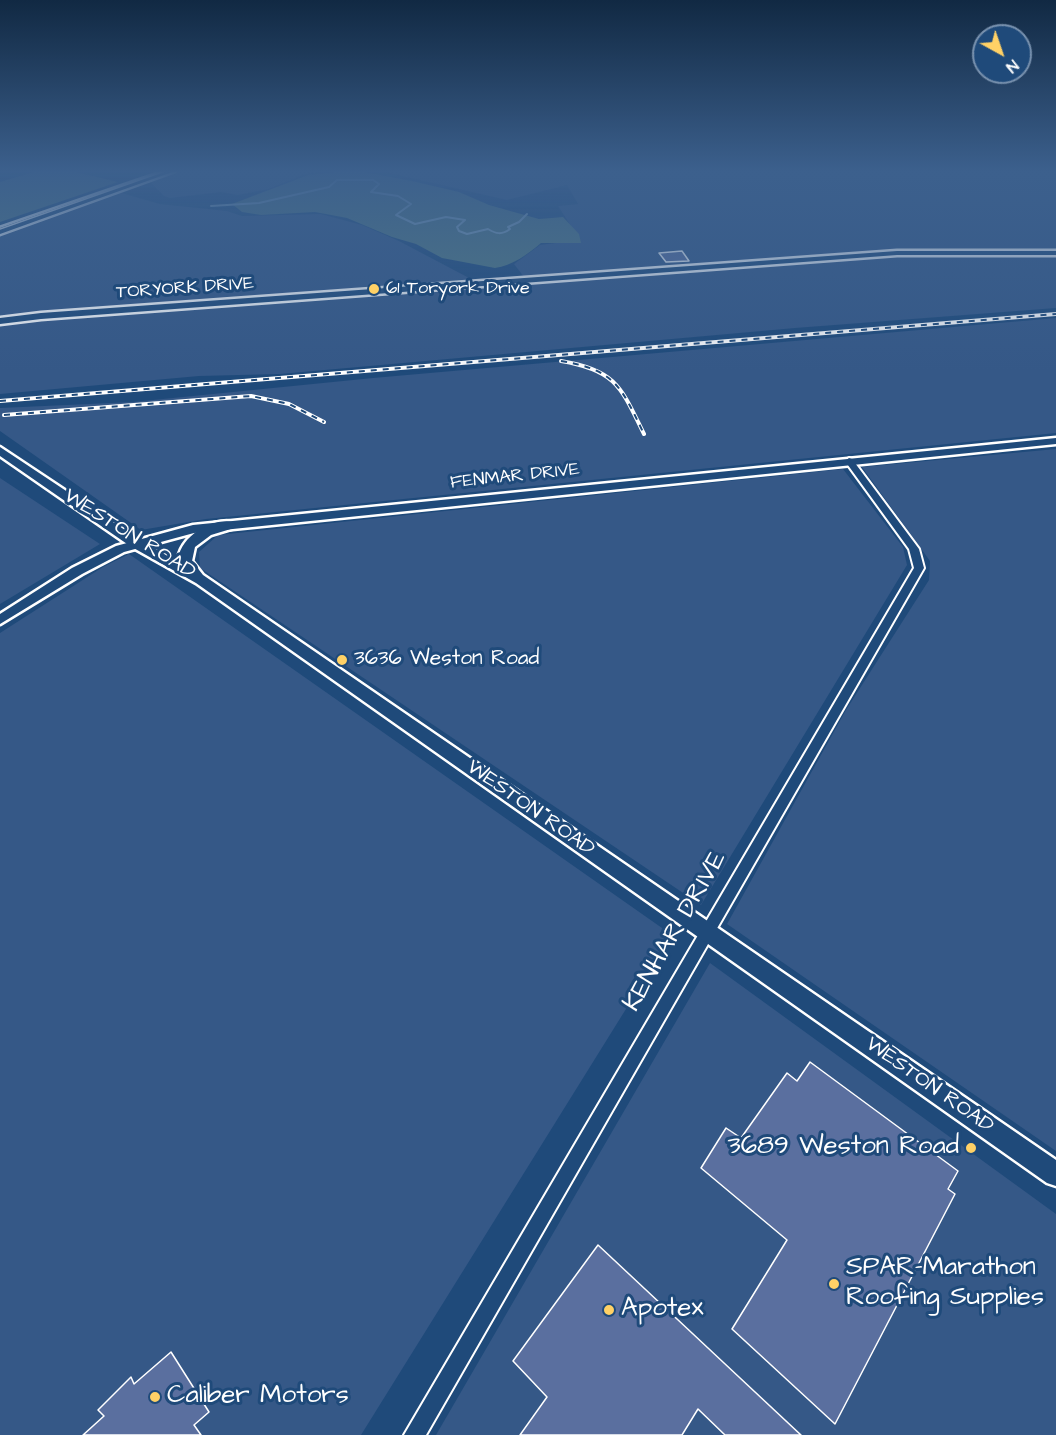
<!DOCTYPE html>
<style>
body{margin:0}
#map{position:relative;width:1056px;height:1435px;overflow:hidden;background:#1f4a7a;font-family:"Architects Daughter",sans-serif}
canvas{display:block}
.north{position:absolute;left:972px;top:24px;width:60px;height:60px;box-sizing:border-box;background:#1f4a7a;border:2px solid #7992af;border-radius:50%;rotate:140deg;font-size:16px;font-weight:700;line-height:24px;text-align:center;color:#fff}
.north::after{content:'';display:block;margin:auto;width:21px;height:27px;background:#ffd166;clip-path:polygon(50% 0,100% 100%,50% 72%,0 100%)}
</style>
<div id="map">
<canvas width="1056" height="1435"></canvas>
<div class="north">N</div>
</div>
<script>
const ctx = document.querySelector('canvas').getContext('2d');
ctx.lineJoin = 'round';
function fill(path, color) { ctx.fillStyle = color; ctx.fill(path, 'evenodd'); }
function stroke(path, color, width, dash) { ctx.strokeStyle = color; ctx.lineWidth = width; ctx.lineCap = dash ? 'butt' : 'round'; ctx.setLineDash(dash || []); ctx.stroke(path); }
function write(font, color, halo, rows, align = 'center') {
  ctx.font = font + ' "Architects Daughter",sans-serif'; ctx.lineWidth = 6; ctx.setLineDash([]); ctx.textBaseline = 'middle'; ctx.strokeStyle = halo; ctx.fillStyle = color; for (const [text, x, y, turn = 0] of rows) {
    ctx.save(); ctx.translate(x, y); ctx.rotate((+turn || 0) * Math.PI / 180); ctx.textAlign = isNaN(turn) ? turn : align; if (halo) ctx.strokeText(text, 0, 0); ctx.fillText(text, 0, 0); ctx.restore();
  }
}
const built = new Path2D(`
 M180,171H331L306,174L269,189L238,195L221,192L170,198L164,196L150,182Z
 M380,171H1053L1056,172V249L893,250L524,277L514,264L540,245L580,240L558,206L578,204L567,185L507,200Z
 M118,192L160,204L227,211L242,216L321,214L362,225L399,241L471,279L0,316V232Z
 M909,256H1056V308L795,328L280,374L199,376L0,394V325L27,321Z
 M1056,318V433L206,519L141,530L0,431V408L133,402L373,378Z
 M1056,449V1151L727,924L846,710L929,580L930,561L862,467Z
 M843,469L903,547L907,565L701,905L200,568L199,552L218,535Z
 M0,478L100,544L0,604Z
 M129,554L672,935L361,1435H0V633L103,567Z
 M710,963L1056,1214V1435H436Z`);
const green = new Path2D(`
 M36,171H72L118,182L0,222V182Z
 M335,172H365L412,181L459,192L489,205L539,219L563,217L579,234L581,243H541C528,254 512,266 495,268L442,258L416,244L392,237L347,218L315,212L261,215L242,212L232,204L308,175Z`);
const stream = new Path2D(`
 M211,206L259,203L329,187L337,180H373L379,184L371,192L398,196L411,204L396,215L415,224L446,217L465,220L457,227L459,231L467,234L488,229C496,234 502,235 510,229L508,227L519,222L527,214`);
const building = new Path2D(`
 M682,251L689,261L666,262L659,253Z
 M810,1062L958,1171L948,1189L955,1194L835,1424L732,1329L787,1240L701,1168L726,1128L741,1138L787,1073L797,1081Z
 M598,1245L724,1363L801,1435H725L698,1409L682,1435H520L547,1397L513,1361Z
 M171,1352L209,1412L194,1425L201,1435H83L104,1416L98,1410L131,1377L134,1384Z`);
const minor = new Path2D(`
 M849,458L852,459L919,549L924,568L426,1435H404L914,568L909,549L845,461Z`);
const tertiary = new Path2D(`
 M897,251H1056V255H897L41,319L0,324V318L41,313Z
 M1056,438V444L194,533L124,552L82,574L0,624V614L72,568L116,546L193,525Z`);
const secondary = new Path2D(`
 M165,171H175L0,234V228Z
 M0,447L140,540L178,562C178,538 211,517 234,522L236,525L234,528L211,535L195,547L192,561L203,575L1056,1160V1186L1047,1183L196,583L130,546L0,456Z`);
const tram = new Path2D(`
 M0,229L165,171`);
const rail = new Path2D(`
 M561,361C616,370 621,387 644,434
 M0,401L1056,314
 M4,415L251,396L289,404L324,422`);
const markers = [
 [374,289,6,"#ffd166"],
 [342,660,6,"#ffd166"],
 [971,1148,6,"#ffd166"],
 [834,1284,6,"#ffd166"],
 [609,1310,6,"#ffd166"],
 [155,1397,6,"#ffd166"]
];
const farStreetnames = [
 ["TORYORK DRIVE",185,289,-4],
 ["FENMAR DRIVE",515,477,-6]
];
const farPoinames = [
 ["61 Toryork Drive",386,289]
];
const streetNames = [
 ["WESTON ROAD",129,535,32],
 ["WESTON ROAD",530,809,35],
 ["WESTON ROAD",929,1086,35]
];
const poiNames = [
 ["3636 Weston Road",354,660]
];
const nearStreetnames = [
 ["KENHAR DRIVE",676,932,-60]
];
const nearPoinames = [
 ["3689 Weston Road",959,1148,"right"],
 ["SPAR-Marathon",846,1269],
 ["Roofing Supplies",846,1299],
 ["Apotex",621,1310],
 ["Caliber Motors",167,1397]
];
fill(built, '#355887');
fill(green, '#537b82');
stroke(stream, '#8cadc4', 2);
fill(building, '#5a6f9f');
stroke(building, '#fff', 1.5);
stroke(minor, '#fff', 4);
stroke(tertiary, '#fff', 5);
stroke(secondary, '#fff', 5);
fill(minor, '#1f4a7a');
fill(tertiary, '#1f4a7a');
fill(secondary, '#1f4a7a');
stroke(tram, '#fff', 1.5);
stroke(rail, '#fff', 4);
stroke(rail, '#1f4a7a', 2, [6]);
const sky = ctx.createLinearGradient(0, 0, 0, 372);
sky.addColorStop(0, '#112943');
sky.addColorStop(0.46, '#3c608d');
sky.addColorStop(1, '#3c608d00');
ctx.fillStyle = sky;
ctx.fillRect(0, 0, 1056, 372);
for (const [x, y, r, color] of markers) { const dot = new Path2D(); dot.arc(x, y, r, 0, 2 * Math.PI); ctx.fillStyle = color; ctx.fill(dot); stroke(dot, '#1f4a7a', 2); }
write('18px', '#fff', '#1f4a7a', farStreetnames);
write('18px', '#fff', '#1f4a7a', farPoinames, 'left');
write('21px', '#fff', '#1f4a7a', streetNames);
write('21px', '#fff', '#1f4a7a', poiNames, 'left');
write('26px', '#fff', '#1f4a7a', nearStreetnames);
write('26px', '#fff', '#1f4a7a', nearPoinames, 'left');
</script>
